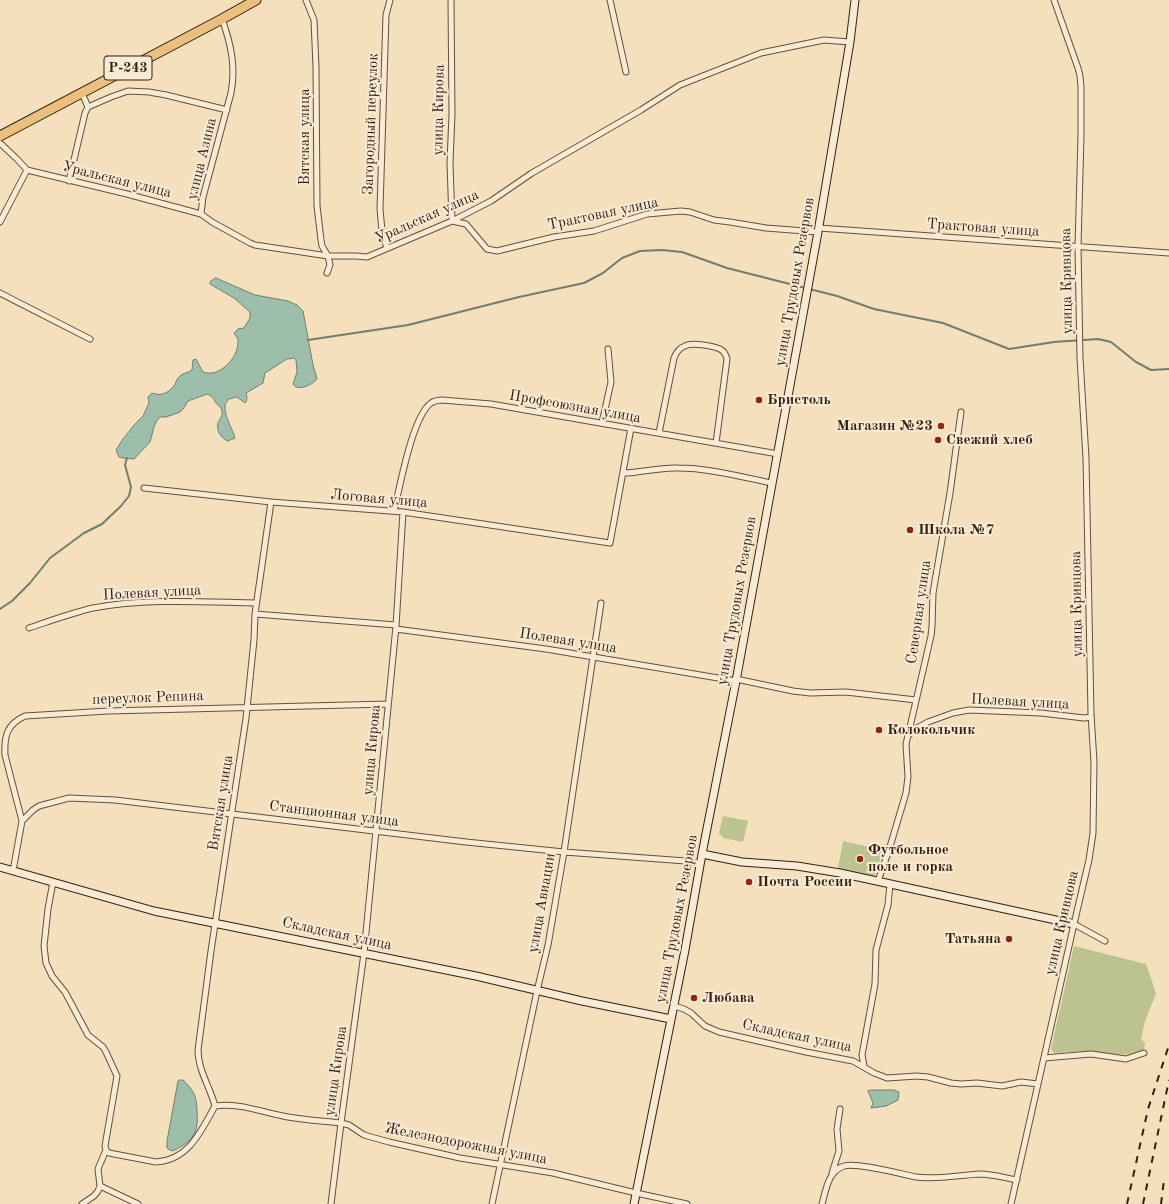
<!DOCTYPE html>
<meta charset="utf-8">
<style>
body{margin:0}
canvas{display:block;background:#f5e0bd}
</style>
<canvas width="1169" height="1204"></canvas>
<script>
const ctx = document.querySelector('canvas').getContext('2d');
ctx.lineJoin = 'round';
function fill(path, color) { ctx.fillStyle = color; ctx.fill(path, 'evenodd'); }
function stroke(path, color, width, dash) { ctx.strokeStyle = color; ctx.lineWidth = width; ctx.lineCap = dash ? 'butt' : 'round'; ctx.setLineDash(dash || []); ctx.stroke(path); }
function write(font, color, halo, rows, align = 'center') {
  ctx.font = font + ' "Old Standard TT",serif'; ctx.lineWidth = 4; ctx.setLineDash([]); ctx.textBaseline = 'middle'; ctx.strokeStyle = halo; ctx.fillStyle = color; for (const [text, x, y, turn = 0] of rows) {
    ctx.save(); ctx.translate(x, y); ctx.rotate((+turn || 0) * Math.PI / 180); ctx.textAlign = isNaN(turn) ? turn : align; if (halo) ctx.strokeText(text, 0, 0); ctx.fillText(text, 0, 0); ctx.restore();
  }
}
const green = new Path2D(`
 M723,816L748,821L743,842L723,838L719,833Z
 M843,841L883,850L874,877L838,868Z
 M1074,946L1146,964L1154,987L1156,994L1145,1021L1141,1039L1145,1043L1144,1050L1133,1054L1107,1055L1089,1051L1054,1053L1051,1049Z`);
const water = new Path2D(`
 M216,278L255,295L288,301L297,305L303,311L313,365L317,379C312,385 298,392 293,384L297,372L296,360L294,358L287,359L265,373L263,383L246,393C247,397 248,400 245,403L237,397C234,398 230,398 228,400C219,408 233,429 235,438L228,441C221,438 216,431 218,423C220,418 223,416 222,411C221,407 218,405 216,403C213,398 212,396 207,394L188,401L183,409L180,412L166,417H160L156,422L154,427L150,442L134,459L123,458L119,457L116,450L123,439L135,424L143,416L149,403L148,397L152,393C160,396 167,394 173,387C176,384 176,379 180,376C183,373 188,373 192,370L193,360L196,359L197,361L203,372C217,377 231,364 236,352C238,348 238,343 238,339L234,333L238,329L244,328L250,318V312L234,298L210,284V282Z
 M180,1080H183C186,1083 191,1088 193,1092C196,1097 197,1105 197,1111C199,1133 193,1141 173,1151L170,1150L167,1148V1141L178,1081Z
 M872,1090H894L899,1092L898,1100L886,1106L871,1108L873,1103L868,1091Z`);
const stream = new Path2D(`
 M308,340L408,325L519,297L584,283L603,273L622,258L640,251L662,250L682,252L727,268L837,296L874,309L943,323L1009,349L1054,342L1098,339L1111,342L1136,362L1151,370L1169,369
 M0,609L12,601L30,583L50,558L84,533L102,524L121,506L129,496L131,487L125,465L127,458`);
const street = new Path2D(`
 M306,0L314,20L316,67L317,206L321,240L322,246L328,256L330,265L327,273
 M451,0L452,114L450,163L452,221L466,224L487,249L497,251L554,237L594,231L647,214L681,211L690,212L714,220L730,222L766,228L818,232
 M610,0L626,72
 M82,93L88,107
 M0,143L17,159L27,170L127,194L201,214L212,222L250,243L255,245L328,256H356L367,257L452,221L491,201L532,173L641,110L680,85L761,53L824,40L850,42
 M69,181L85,113L88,107L111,97L128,91L149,92L166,95L227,110
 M201,214L203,197L231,93C236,67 231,44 222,19
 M0,222L27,170
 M819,228L1169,253
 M387,248L382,231L380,209L386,15L390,0
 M0,293L90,339
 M602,423L611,382L608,349
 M659,433L674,358C676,353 679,348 685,346C692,342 713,346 720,349C724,351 726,355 727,359L716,443
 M623,473C641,473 659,467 678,468C709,468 742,477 772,483
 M144,488L271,502L403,512L610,543L631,428
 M394,511C400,487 412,417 431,403C434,401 439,400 442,400L491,404L778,454
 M255,614L396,625
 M29,628C50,621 71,613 93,608C147,598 202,602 256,603
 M396,629L546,649L736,681
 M736,679L793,691L810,693L846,692L916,700
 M910,734L913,730L928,722L953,713L969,710L1041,713L1084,718L1091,717
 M22,821L5,755C4,736 7,724 25,716L108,711L388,704
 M13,871L22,821L33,810L39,806L69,798L115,800L466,842L564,852L686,861L700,864
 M878,881L889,850L906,793L908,777L906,744L931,636L932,627L933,593L950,493L961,412
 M53,882L48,909L44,946L46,963L52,976L65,992L88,1035L103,1047L106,1052L117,1076L105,1146L106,1150L109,1153L156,1162C189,1160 201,1131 215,1106
 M1074,924L1105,941
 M674,1006L684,1009L691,1013L705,1026L719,1032L806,1052L853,1061L874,1073L887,1078L917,1076L928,1077L951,1083L961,1084L977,1083L1002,1086L1021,1082L1038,1084
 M1044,1058L1091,1054L1126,1059L1144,1053
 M864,1066L862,1055L875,984L876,950L888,905L890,884
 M215,1106C210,1087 198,1070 198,1050L211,951L246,718L254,640L255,614L271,502
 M215,1106C237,1102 265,1113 288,1117C305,1120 323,1121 341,1123L349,1125L364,1135L389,1142L460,1158L553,1173L636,1193L687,1204
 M832,1173L839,1151L837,1129L840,1109
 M100,1186L138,1204
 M82,1204L94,1196L98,1191L100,1186L98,1169L106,1150
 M331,1204L341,1123L364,953L396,626L403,512
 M492,1204L537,991L548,945L564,852L601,603
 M822,1204C826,1190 828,1171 844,1166C856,1162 901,1174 916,1177C937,1180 959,1175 980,1174C992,1174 1005,1178 1017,1180
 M1011,1204L1074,924L1089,860L1093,833L1094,762L1091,714L1086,458L1080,358L1078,247L1081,136V87L1080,76L1078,68L1054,0`);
const secondary = new Path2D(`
 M702,854L742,862L797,866L840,873L1074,924
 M0,867L154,911L476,976L582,1001L671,1019
 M634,1204L685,950L702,854L736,681L818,232L850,42L855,0`);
const highway = new Path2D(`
 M0,136L222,19L256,0`);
const rail = new Path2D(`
 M1127,1204L1148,1109L1169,1045
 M1143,1204L1169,1080
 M1161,1204L1164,1180`);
const markers = [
 [759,400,4,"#8f2418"],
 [941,426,4,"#8f2418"],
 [938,440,4,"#8f2418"],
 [910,530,4,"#8f2418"],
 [879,730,4,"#8f2418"],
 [860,859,4,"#8f2418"],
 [749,882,4,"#8f2418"],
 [1009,939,4,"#8f2418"],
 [694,998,4,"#8f2418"]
];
const shields = [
 [128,68,48]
];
const shieldNames = [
 ["Р-243",128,68]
];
const streetNames = [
 ["улица Кирова",439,110,-89],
 ["Загородный переулок",371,124,-88],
 ["Вятская улица",305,137,-90],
 ["улица Азина",202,159,-76],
 ["Уральская улица",117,180,14],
 ["Трактовая улица",603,214,-12],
 ["Уральская улица",427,217,-24],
 ["Трактовая улица",983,228,4],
 ["улица Кривцова",1067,281,-91],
 ["улица Трудовых Резервов",795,282,-80],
 ["Профсоюзная улица",575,407,10],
 ["Логовая улица",379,499,5],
 ["Полевая улица",152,593,-3],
 ["улица Трудовых Резервов",737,601,-80],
 ["улица Кривцова",1077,604,-91],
 ["Северная улица",919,612,-82],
 ["Полевая улица",568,641,9],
 ["переулок Репина",148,698,-2],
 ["Полевая улица",1020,702,3],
 ["улица Кирова",372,750,-85],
 ["Вятская улица",221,803,-81],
 ["Станционная улица",334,814,7],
 ["улица Авиации",542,903,-80],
 ["улица Трудовых Резервов",677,919,-79],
 ["улица Кривцова",1062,923,-77],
 ["Складская улица",337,934,12],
 ["Складская улица",797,1036,12],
 ["улица Кирова",336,1071,-82],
 ["Железнодорожная улица",466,1144,11]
];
const poiNames = [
 ["Бристоль",767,400],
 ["Магазин №23",933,426,"right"],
 ["Свежий хлеб",946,440],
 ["Школа №7",918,530],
 ["Колокольчик",887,730],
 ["Футбольное",868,850],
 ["поле и горка",868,867],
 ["Почта России",757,882],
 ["Татьяна",1001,939,"right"],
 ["Любава",702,998]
];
fill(green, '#bcc290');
fill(water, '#9dbeab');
stroke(water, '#737e6e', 1);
stroke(stream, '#737e6e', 2);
stroke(street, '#654e3e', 7);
stroke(secondary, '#351d13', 9);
stroke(highway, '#351d13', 11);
stroke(street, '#f8ebd4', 5);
stroke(secondary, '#f8ebd4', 7);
stroke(highway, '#eac07e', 9);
stroke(rail, '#351d13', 2, [7, 7]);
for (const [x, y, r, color] of markers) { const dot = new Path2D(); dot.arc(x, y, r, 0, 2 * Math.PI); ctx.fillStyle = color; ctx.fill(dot); stroke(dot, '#f8ebd4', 1.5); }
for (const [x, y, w] of shields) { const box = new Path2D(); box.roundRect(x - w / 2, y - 12, w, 24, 3); ctx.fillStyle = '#f8ebd4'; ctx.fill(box); stroke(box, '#351d13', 1); }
write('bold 14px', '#351d13', null, shieldNames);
write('15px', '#351d13', '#f8ebd4', streetNames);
write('bold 15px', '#351d13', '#f8ebd4', poiNames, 'left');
</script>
